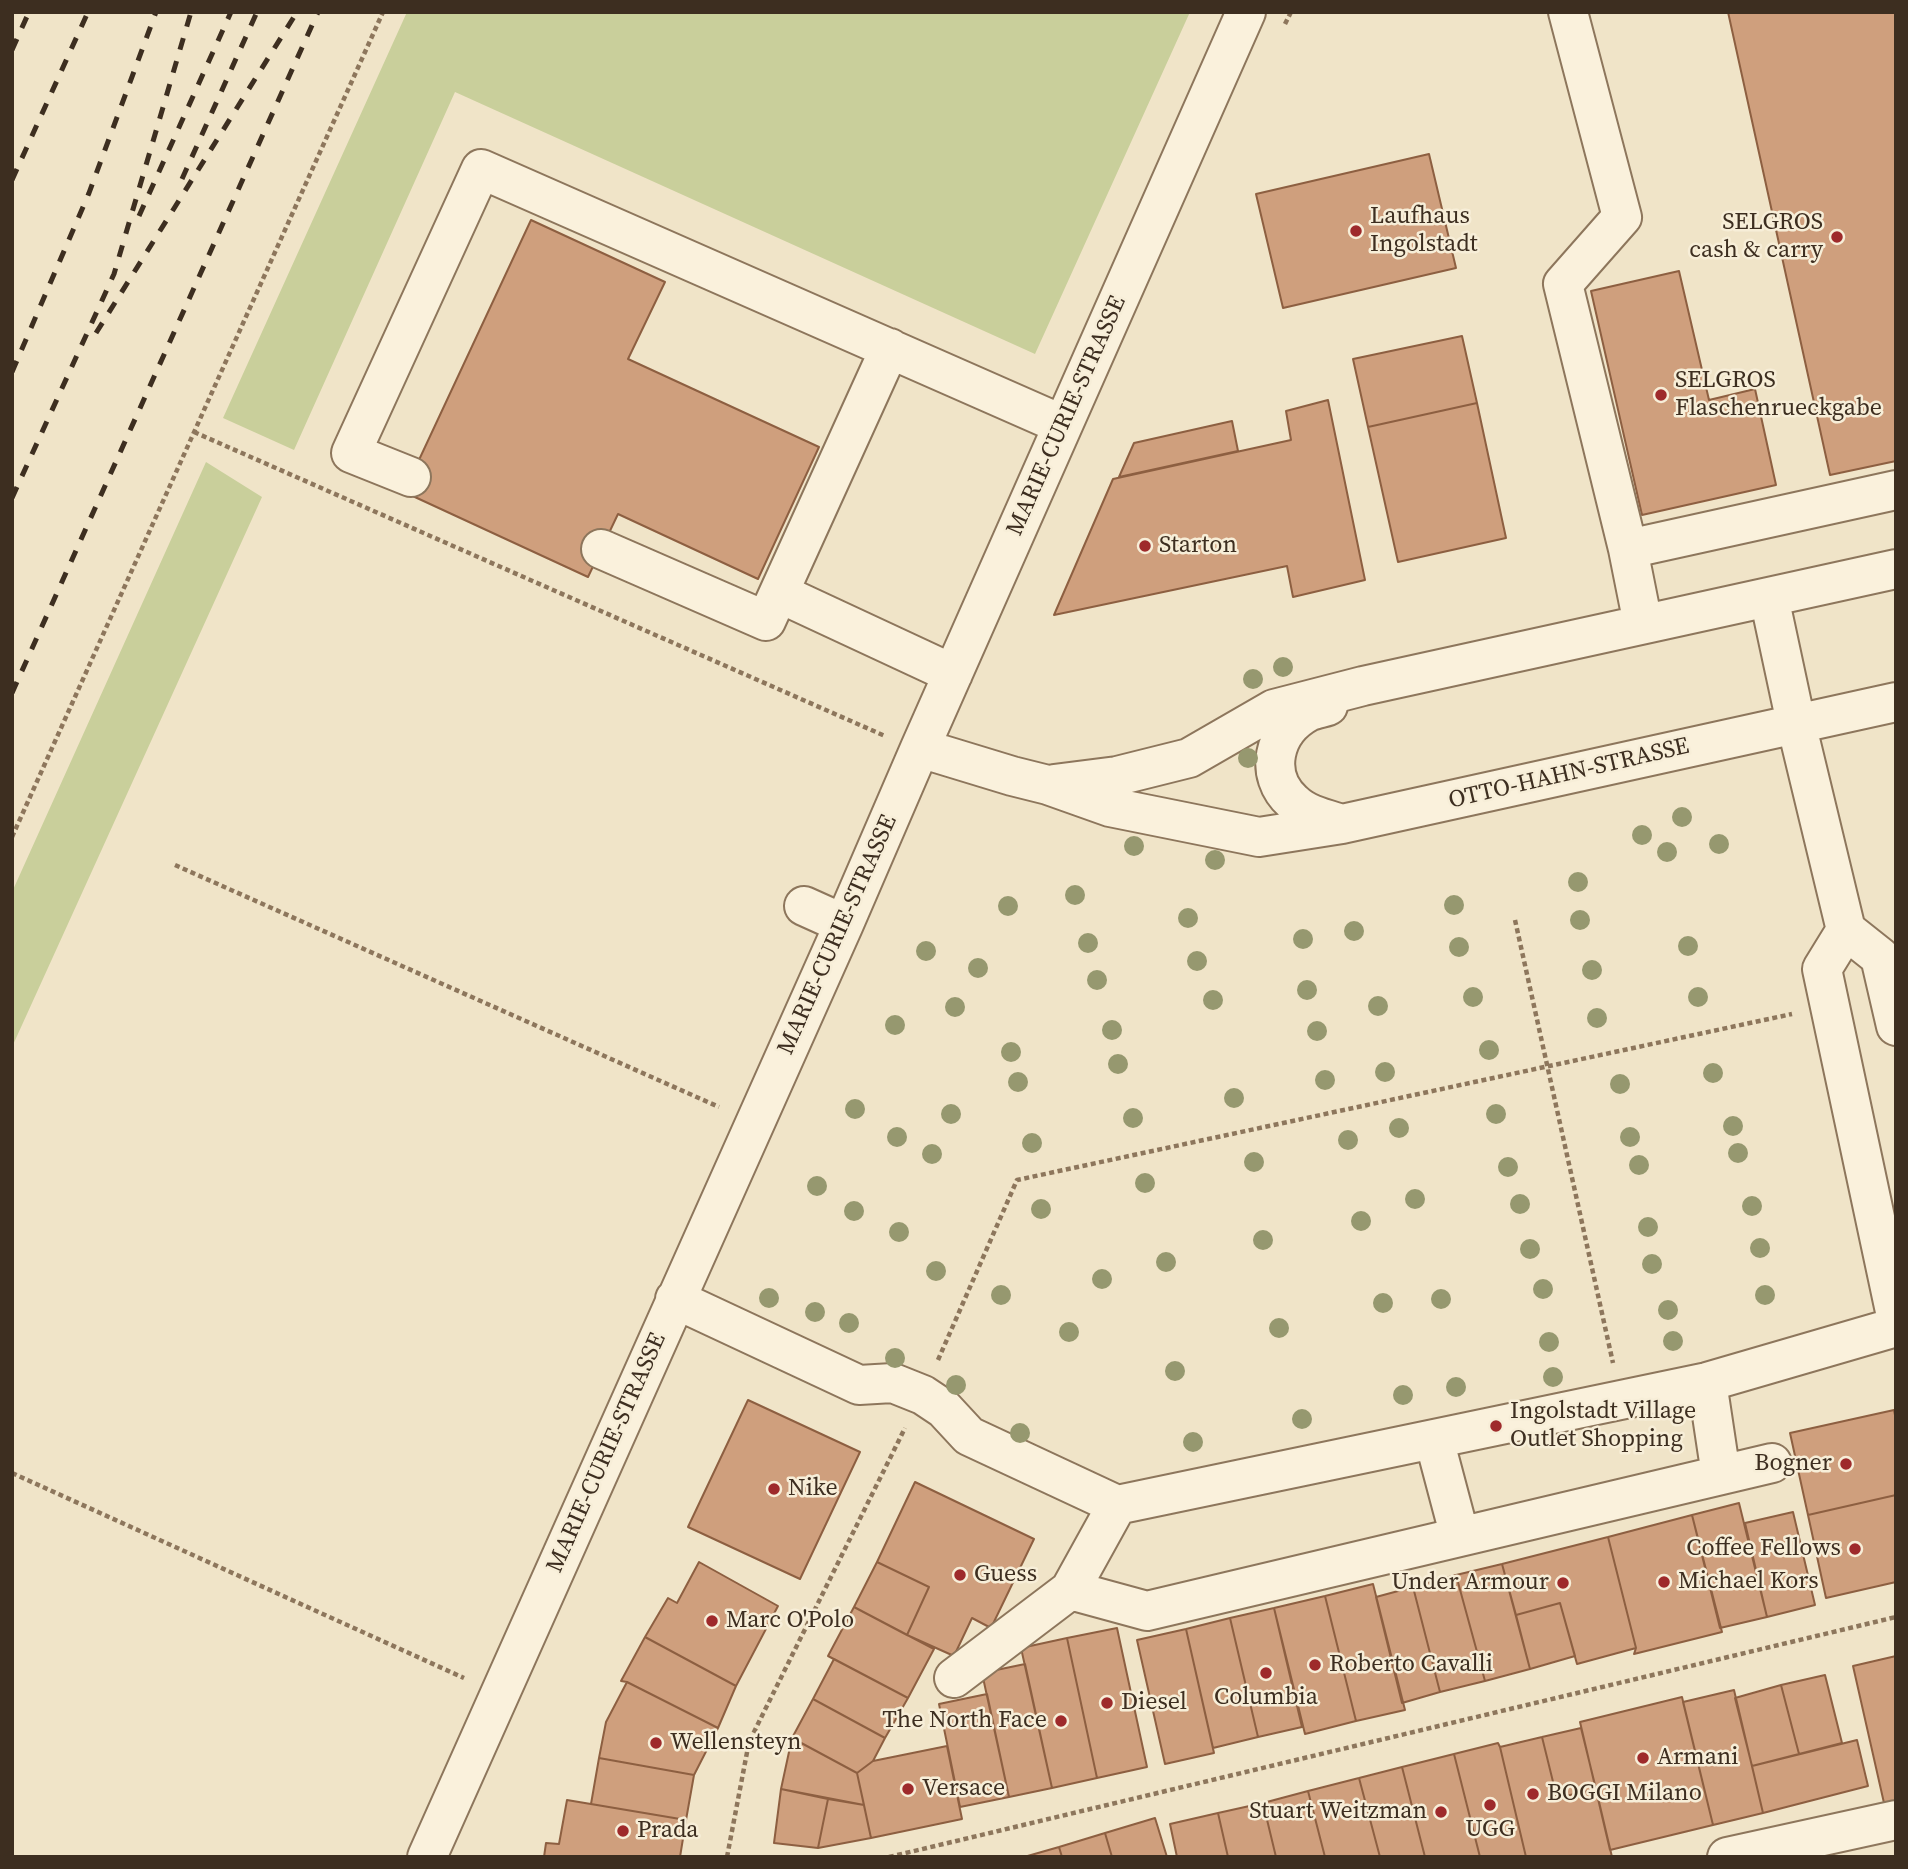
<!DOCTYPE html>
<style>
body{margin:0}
#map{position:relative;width:1908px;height:1869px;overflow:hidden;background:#f0e4c8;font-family:"Source Serif 4",serif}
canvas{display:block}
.frame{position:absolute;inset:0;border:14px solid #3d2e20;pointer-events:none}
</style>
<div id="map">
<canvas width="1908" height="1869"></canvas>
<div class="frame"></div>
</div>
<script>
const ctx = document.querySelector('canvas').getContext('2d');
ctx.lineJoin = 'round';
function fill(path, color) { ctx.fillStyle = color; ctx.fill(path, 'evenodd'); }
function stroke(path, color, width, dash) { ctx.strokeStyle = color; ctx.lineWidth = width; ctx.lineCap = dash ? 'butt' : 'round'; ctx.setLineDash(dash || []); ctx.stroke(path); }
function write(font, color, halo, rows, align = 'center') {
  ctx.font = font + ' "Source Serif 4",serif'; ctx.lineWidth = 5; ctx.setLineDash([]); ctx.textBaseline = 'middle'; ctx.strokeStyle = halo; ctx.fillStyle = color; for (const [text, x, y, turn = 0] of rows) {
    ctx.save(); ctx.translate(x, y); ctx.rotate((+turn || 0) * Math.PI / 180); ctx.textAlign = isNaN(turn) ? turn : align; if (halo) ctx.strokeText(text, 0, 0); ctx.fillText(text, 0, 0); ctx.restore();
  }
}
const green = new Path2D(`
 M407,12H1190L1035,354L455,92L294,450L223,418Z
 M206,462L262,497L12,1047V892Z`);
const building = new Path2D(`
 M1728,12H1896V461L1830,475Z
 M1429,154L1456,268L1283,308L1256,194Z
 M531,220L665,282L628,359L819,447L758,579L618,514L588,577L404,492Z
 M1679,271L1709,400L1755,389L1776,485L1642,515L1591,291Z
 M1462,336L1477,403L1368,427L1353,359Z
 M1328,400L1365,580L1293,597L1287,566L1054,615L1113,479L1291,440L1286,411Z
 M1477,403L1506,538L1398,562L1368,427Z
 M1232,421L1238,451L1119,477L1134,443Z
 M748,1400L860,1452L800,1579L688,1527Z
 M1894,1410L1896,1420V1495L1808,1515L1790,1433Z
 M915,1482L1034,1539L991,1628L972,1618L954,1656L907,1635L929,1587L877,1562Z
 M1896,1495V1582L1826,1598L1808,1515Z
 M1739,1503L1767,1617L1720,1628L1692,1515Z
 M1793,1512L1815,1605L1767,1617L1745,1523Z
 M1692,1515L1722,1632L1634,1654L1636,1648L1608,1537Z
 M1608,1537L1636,1648L1577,1664L1560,1603L1516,1615L1502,1564Z
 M699,1562L778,1606L736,1686L645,1637L668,1598L677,1603Z
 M877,1562L929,1587L907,1635L854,1607Z
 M1502,1564L1530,1669L1485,1681L1456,1575Z
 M1456,1575L1485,1681L1440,1692L1413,1587Z
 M1373,1584L1405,1710L1356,1721L1325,1596Z
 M1413,1587L1440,1692L1402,1703L1376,1597Z
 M1325,1596L1356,1721L1305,1734L1274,1608Z
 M1560,1603L1575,1656L1530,1669L1516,1615Z
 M854,1607L934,1649L908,1698L828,1656Z
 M1274,1608L1302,1727L1258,1737L1230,1618Z
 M1230,1618L1258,1737L1213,1748L1186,1629Z
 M1117,1628L1147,1767L1097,1778L1067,1638Z
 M1186,1629L1214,1753L1165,1764L1137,1640Z
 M645,1637L736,1686L718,1728L627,1682L621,1681Z
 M1067,1638L1097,1778L1052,1788L1021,1648Z
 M1896,1656V1801L1884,1803L1853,1666Z
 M834,1659L908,1698L885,1738L813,1699Z
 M1025,1664L1052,1788L1009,1797L982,1673Z
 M1825,1675L1842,1743L1799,1754L1781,1685Z
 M627,1682L718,1728L694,1775L599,1758L606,1722Z
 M1781,1685L1799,1754L1752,1766L1735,1698Z
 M1734,1690L1763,1813L1713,1825L1683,1702Z
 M987,1694L1009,1797L960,1807L939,1704Z
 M1682,1697L1713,1825L1610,1850L1580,1722Z
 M813,1699L885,1738L873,1761L857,1773L792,1738Z
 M1581,1728L1596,1789L1557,1798L1542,1737Z
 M1542,1737L1557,1798L1596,1789L1612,1857H1526L1500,1747Z
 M792,1738L857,1773L864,1805L781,1789Z
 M1857,1740L1868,1786L1763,1813L1752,1766Z
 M1498,1743L1500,1747L1526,1857H1480L1454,1754Z
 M947,1746L962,1819L871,1838L857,1773L873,1761Z
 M1454,1754L1480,1857H1425L1402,1767Z
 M599,1758L694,1775L686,1820L591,1804Z
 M1402,1767L1425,1857H1380L1359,1778Z
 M1359,1778L1380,1857H1325L1308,1791Z
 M781,1789L828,1799L818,1848L774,1843Z
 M1308,1791L1325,1857H1276L1263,1803Z
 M828,1799L864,1805L871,1838L818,1848Z
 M567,1800L686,1820L680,1857H544L546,1843L559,1844Z
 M1263,1803L1276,1857H1228L1218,1813Z
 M1218,1813L1228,1857H1177L1170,1824Z
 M1155,1818L1167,1857H1112L1105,1833Z
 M1105,1833L1112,1857H1062L1059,1847Z
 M1059,1847L1062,1857H1024Z`);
const path = new Path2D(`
 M1285,24L1291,12
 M194,432L885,736
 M12,837L383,12
 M175,865L719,1107
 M1515,920L1613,1363
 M938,1360L1017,1180L1792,1014
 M12,1473L464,1678
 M727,1857L749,1742L905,1428
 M889,1857L1896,1617`);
const minor = new Path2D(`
 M1568,12L1622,217L1563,284L1628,549L1643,624
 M411,477L351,453L481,169L1063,425
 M601,549L766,621L890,348
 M1628,549L1896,490
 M779,593L953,674
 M1769,597L1796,723L1846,930L1880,957L1896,1026
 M1328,706C1322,708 1314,709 1308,712C1273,731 1263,775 1293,802C1306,815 1326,819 1342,824
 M920,748L1012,776L1048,785L1110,807L1259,837L1342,824L1896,702
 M1054,784L1117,776L1189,758L1274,709L1363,686L1896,569
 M804,906L844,924
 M1846,930L1822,969L1896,1316
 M675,1299L859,1385L893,1383L923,1395L944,1409L969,1436L1117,1505L1707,1382L1896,1327
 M1707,1382L1721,1475
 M1434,1439L1460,1537
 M1070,1590L1117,1505
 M954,1678L1070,1590L1147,1611L1772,1463
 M427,1857L844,924L920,748L1246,12
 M1727,1857L1896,1820`);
const rail = new Path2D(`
 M12,50L29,12
 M182,179L257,12
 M12,180L88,12
 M139,216L231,12
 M96,333L297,12
 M12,372L89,193L156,12
 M12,498L114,274L191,12
 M12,693L318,12`);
const trees = [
 [1283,667],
 [1253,679],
 [1248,758],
 [1682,817],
 [1642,835],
 [1719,844],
 [1134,846],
 [1667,852],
 [1215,860],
 [1578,882],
 [1075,895],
 [1454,905],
 [1008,906],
 [1188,918],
 [1580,920],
 [1354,931],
 [1303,939],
 [1088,943],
 [1688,946],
 [1459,947],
 [926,951],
 [1197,961],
 [978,968],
 [1592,970],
 [1097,980],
 [1307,990],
 [1473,997],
 [1698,997],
 [1213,1000],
 [1378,1006],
 [955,1007],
 [1597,1018],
 [895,1025],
 [1112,1030],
 [1317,1031],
 [1489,1050],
 [1011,1052],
 [1118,1064],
 [1385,1072],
 [1713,1073],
 [1325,1080],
 [1018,1082],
 [1620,1084],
 [1234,1098],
 [855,1109],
 [951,1114],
 [1496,1114],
 [1133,1118],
 [1733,1126],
 [1399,1128],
 [897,1137],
 [1630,1137],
 [1348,1140],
 [1032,1143],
 [1738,1153],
 [932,1154],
 [1254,1162],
 [1639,1165],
 [1508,1167],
 [1145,1183],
 [817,1186],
 [1415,1199],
 [1520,1204],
 [1752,1206],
 [1041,1209],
 [854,1211],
 [1361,1221],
 [1648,1227],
 [899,1232],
 [1263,1240],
 [1760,1248],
 [1530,1249],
 [1166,1262],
 [1652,1264],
 [936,1271],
 [1102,1279],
 [1543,1289],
 [1001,1295],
 [1765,1295],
 [769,1298],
 [1441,1299],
 [1383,1303],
 [1668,1310],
 [815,1312],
 [849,1323],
 [1279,1328],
 [1069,1332],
 [1673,1341],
 [1549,1342],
 [895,1358],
 [1175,1371],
 [1553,1377],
 [956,1385],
 [1456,1387],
 [1403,1395],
 [1302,1419],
 [1020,1433],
 [1193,1442]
];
const markers = [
 [1356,231,7,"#9e2a2b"],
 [1837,237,7,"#9e2a2b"],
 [1661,395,7,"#9e2a2b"],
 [1145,546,7,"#9e2a2b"],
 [1496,1426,7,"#9e2a2b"],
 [1846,1464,7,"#9e2a2b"],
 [774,1489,7,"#9e2a2b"],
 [1855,1549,7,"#9e2a2b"],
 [960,1575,7,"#9e2a2b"],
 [1664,1582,7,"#9e2a2b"],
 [1563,1583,7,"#9e2a2b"],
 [712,1621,7,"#9e2a2b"],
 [1315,1665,7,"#9e2a2b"],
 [1266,1673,7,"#9e2a2b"],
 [1107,1703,7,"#9e2a2b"],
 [1061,1721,7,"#9e2a2b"],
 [656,1743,7,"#9e2a2b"],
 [1643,1758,7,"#9e2a2b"],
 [908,1789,7,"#9e2a2b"],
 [1533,1794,7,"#9e2a2b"],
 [1490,1805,7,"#9e2a2b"],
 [1441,1812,7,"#9e2a2b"],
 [623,1831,7,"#9e2a2b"]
];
const poiNames = [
 ["Laufhaus",1370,217],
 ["Ingolstadt",1370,245],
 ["SELGROS",1823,223,"right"],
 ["cash & carry",1823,251,"right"],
 ["SELGROS",1675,381],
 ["Flaschenrueckgabe",1675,409],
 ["Starton",1159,546],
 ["Ingolstadt Village",1510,1412],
 ["Outlet Shopping",1510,1440],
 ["Bogner",1832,1464,"right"],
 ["Nike",788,1489],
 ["Coffee Fellows",1841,1549,"right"],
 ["Guess",974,1575],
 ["Michael Kors",1678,1582],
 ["Under Armour",1549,1583,"right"],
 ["Marc O'Polo",726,1621],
 ["Roberto Cavalli",1329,1665],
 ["Columbia",1266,1698,"center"],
 ["Diesel",1121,1703],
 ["The North Face",1047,1721,"right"],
 ["Wellensteyn",670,1743],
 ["Armani",1657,1758],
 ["Versace",922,1789],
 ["BOGGI Milano",1547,1794],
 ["Stuart Weitzman",1427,1812,"right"],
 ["UGG",1490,1830,"center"],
 ["Prada",637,1831]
];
const streetNames = [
 ["MARIE-CURIE-STRASSE",1067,416,-66],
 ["OTTO-HAHN-STRASSE",1569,774,-13],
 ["MARIE-CURIE-STRASSE",838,935,-66],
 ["MARIE-CURIE-STRASSE",607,1453,-66]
];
fill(green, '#c9cf9b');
fill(building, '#cf9f7d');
stroke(building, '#8d5f41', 2);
stroke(minor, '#8d765c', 42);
stroke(path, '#8d765c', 4.5, [5, 3.5]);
stroke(minor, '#faf1dc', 38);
stroke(rail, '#3d2e20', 5, [12, 12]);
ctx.fillStyle = '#96986f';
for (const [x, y] of trees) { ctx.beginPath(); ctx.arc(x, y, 10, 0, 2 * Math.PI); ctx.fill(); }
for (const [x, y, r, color] of markers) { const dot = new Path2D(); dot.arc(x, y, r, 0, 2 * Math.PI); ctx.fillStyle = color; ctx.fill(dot); stroke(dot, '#f7eed8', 2.5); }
write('24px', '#3d2e20', '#f7eed8', poiNames, 'left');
write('24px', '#3d2e20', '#f7eed8', streetNames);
</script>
